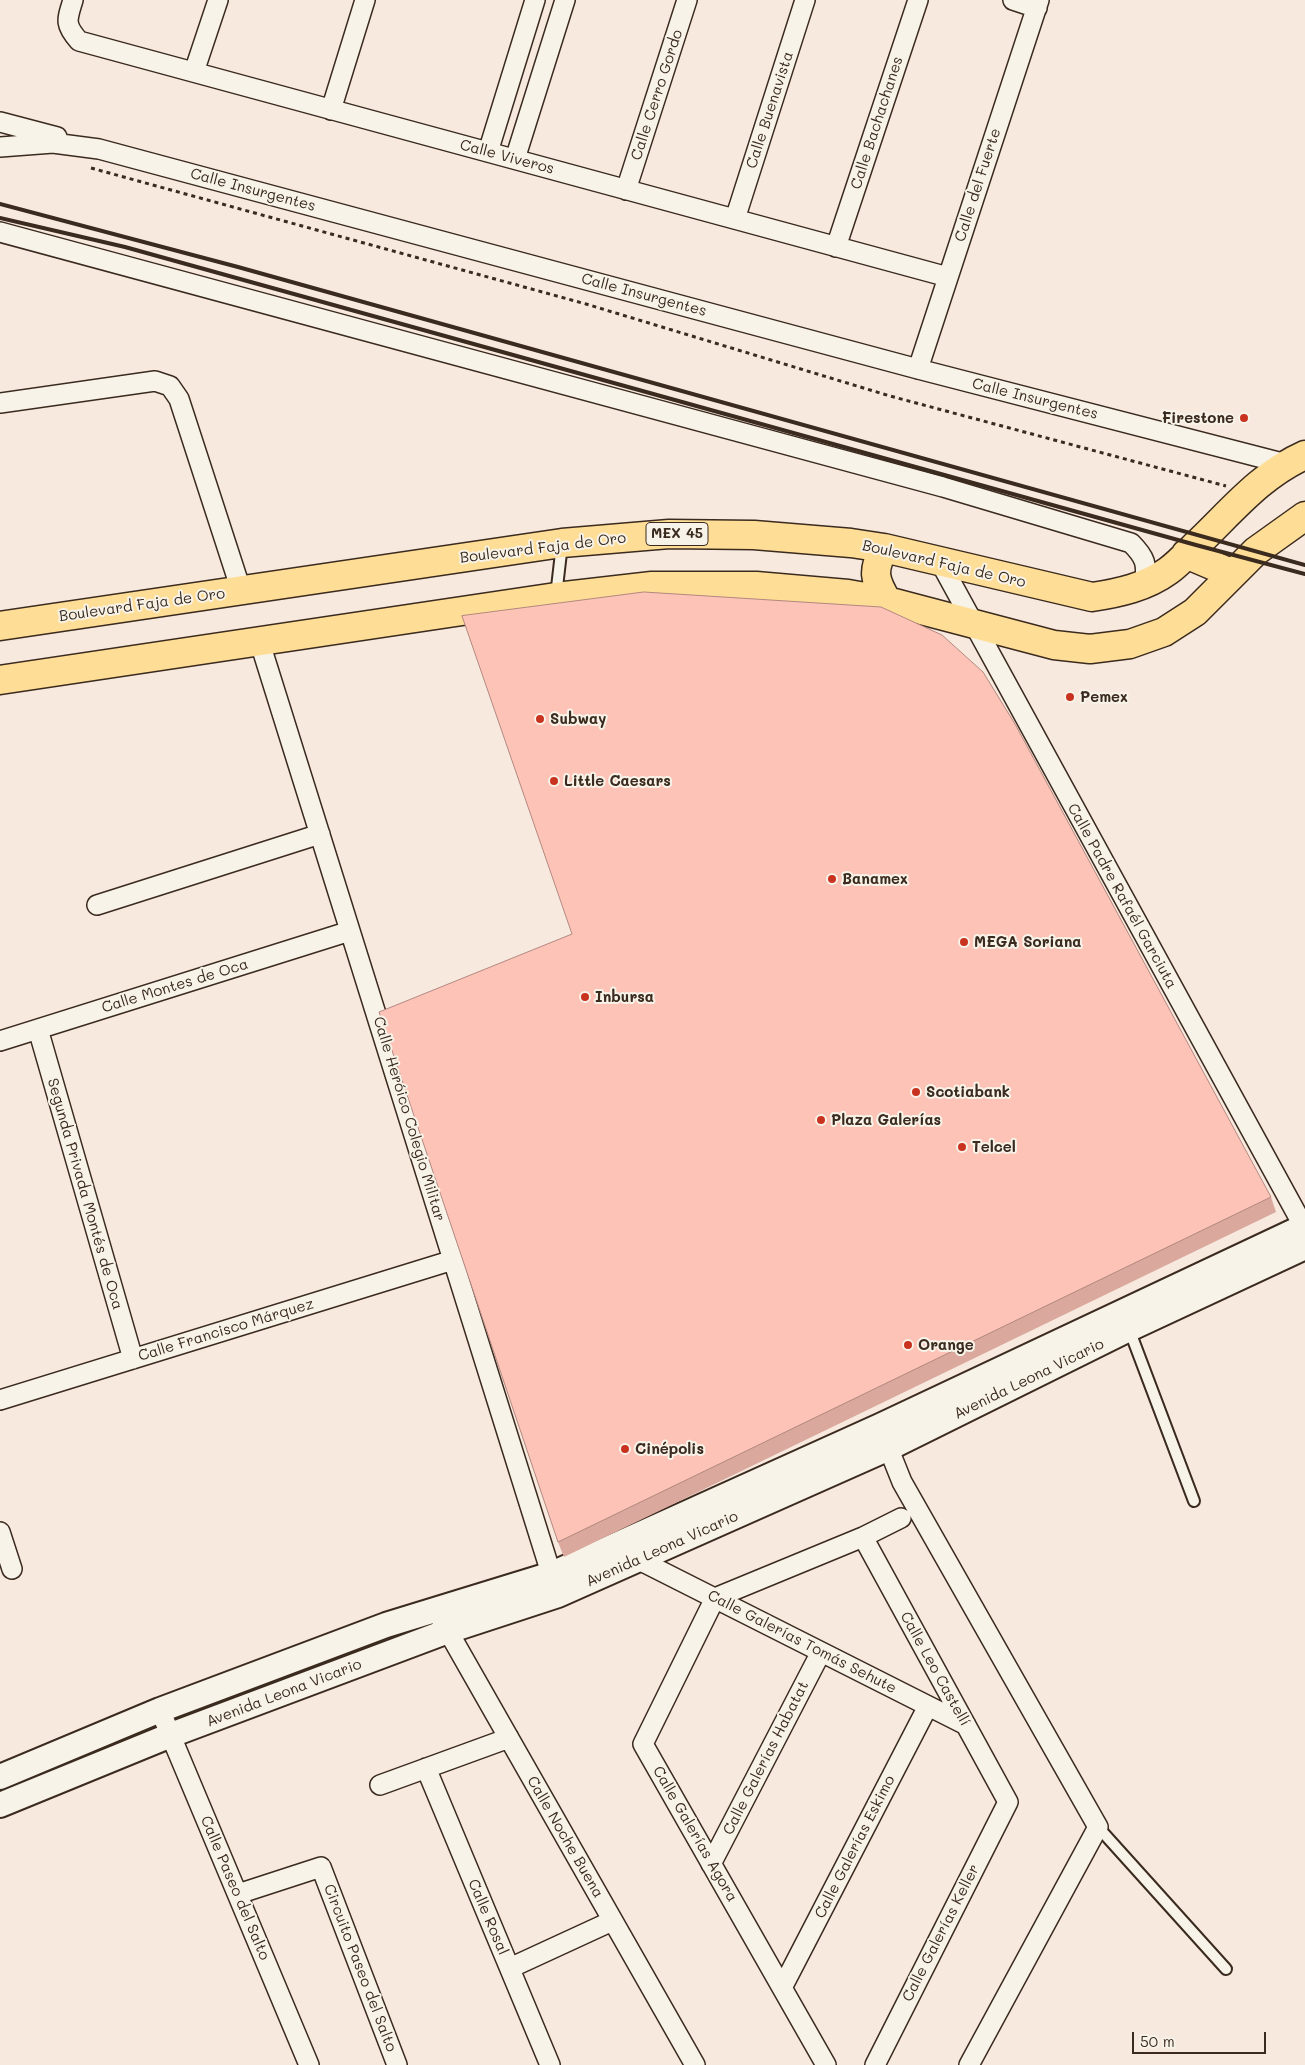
<!DOCTYPE html>
<meta charset="utf-8">
<style>
body{margin:0}
#map{position:relative;width:1305px;height:2065px;overflow:hidden;background:#f8e9de;font-family:Mali,sans-serif}
canvas{display:block}
.scale{position:absolute;left:1132px;top:2032px;width:134px;height:22px;box-sizing:border-box;border:2px solid #3b2a1e;border-top:0;padding-left:6px;font-size:15px;line-height:18px;white-space:nowrap;color:#3b2a1e;-webkit-text-stroke:4px #f7f3e8;paint-order:stroke}
</style>
<div id="map">
<canvas width="1305" height="2065"></canvas>
<div class="scale">50 m</div>
</div>
<script>
const ctx = document.querySelector('canvas').getContext('2d');
ctx.lineJoin = 'round';
function stroke(path, color, width, dash) { ctx.strokeStyle = color; ctx.lineWidth = width; ctx.lineCap = dash ? 'butt' : 'round'; ctx.setLineDash(dash || []); ctx.stroke(path); }
function fill(path, color) { ctx.fillStyle = color; ctx.fill(path, 'evenodd'); }
function write(font, color, halo, rows, align = 'center') {
  ctx.font = font + ' Mali,sans-serif'; ctx.lineWidth = 4; ctx.setLineDash([]); ctx.textBaseline = 'middle'; ctx.strokeStyle = halo; ctx.fillStyle = color; for (const [text, x, y, turn = 0] of rows) {
    ctx.save(); ctx.translate(x, y); ctx.rotate((+turn || 0) * Math.PI / 180); ctx.textAlign = isNaN(turn) ? turn : align; if (halo) ctx.strokeText(text, 0, 0); ctx.fillText(text, 0, 0); ctx.restore();
  }
}
const path = new Path2D(`
 M91,168L586,304L890,396L1226,486`);
const service = new Path2D(`
 M556,596L562,544
 M1129,1329L1194,1501
 M1098,1827L1226,1969`);
const minor = new Path2D(`
 M73,0C67,20 64,24 79,41L948,277
 M1013,0L1037,8
 M194,72L218,0
 M331,110L365,0
 M0,122L57,137
 M0,147L53,143L99,149L918,369L1286,464
 M488,152L535,0
 M515,159L565,0
 M626,190L687,0
 M735,219L805,0
 M0,232L943,487L1131,543C1145,557 1148,564 1144,585
 M836,247L918,0
 M918,369L1039,0
 M0,403L155,381L170,386L179,399L241,590
 M940,562L1305,1229
 M260,643L555,1586
 M97,905L320,834
 M38,1029L133,1359
 M0,1041L350,931
 M0,1400L453,1260
 M884,1437L902,1482L1098,1827L969,2065
 M0,1532L12,1569
 M863,1537L1008,1802L875,2065
 M639,1560L966,1725
 M436,1610L695,2065
 M160,1710L309,2065
 M426,1768L550,2065
 M380,1785L509,1738
 M711,1864L821,1652
 M238,1894L321,1867L397,2065
 M510,1968L612,1921
 M782,1988L928,1706
 M826,2065L643,1744L715,1598L863,1537L901,1518`);
const tertiary = new Path2D(`
 M0,1777L160,1710L386,1625L552,1574L880,1426L1305,1226
 M0,1805L171,1735L448,1631L558,1595L889,1448L1129,1329L1305,1247`);
const primary = new Path2D(`
 M884,548C872,571 874,579 887,601
 M1186,554L1233,574
 M0,626L562,543L669,534L754,535L851,543L884,548L1092,597C1119,593 1146,587 1168,571C1178,564 1187,554 1196,545C1231,512 1260,475 1305,455
 M0,680L556,597L652,586H756L848,594L887,601L1054,645L1090,649L1130,644L1164,632L1195,612L1256,551L1305,516`);
const rail = new Path2D(`
 M0,204L238,267L1305,565
 M0,218L125,247L1196,545L1305,574`);
const wall = new Path2D(`
 M572,934L1271,1197L1276,1212L564,1557L558,1542Z`);
const building = new Path2D(`
 M644,592L881,607L942,635L983,672L1015,724L1271,1197L558,1542L379,1012L572,934L462,616Z`);
const markers = [
 [1244,418,5,"#c8321e"],
 [1070,697,5,"#c8321e"],
 [540,719,5,"#c8321e"],
 [554,781,5,"#c8321e"],
 [832,879,5,"#c8321e"],
 [964,942,5,"#c8321e"],
 [585,997,5,"#c8321e"],
 [916,1092,5,"#c8321e"],
 [821,1120,5,"#c8321e"],
 [962,1147,5,"#c8321e"],
 [908,1345,5,"#c8321e"],
 [625,1449,5,"#c8321e"]
];
const shields = [
 [677,534,62]
];
const shieldNames = [
 ["MEX 45",677,534]
];
const streetNames = [
 ["Calle Cerro Gordo",657,95,-72],
 ["Calle Buenavista",770,110,-72],
 ["Calle Bachachanes",877,123,-72],
 ["Calle Viveros",507,157,15],
 ["Calle del Fuerte",978,185,-72],
 ["Calle Insurgentes",253,190,15],
 ["Calle Insurgentes",644,295,15],
 ["Calle Insurgentes",1035,399,14],
 ["Boulevard Faja de Oro",543,548,-7],
 ["Boulevard Faja de Oro",944,564,13],
 ["Boulevard Faja de Oro",142,605,-8],
 ["Calle Padre Rafaél Garciuta",1122,896,61],
 ["Calle Montes de Oca",175,986,-17],
 ["Calle Heróico Colegio Militar",409,1119,73],
 ["Segunda Privada Montés de Oca",85,1194,74],
 ["Calle Francisco Márquez",226,1330,-17],
 ["Avenida Leona Vicario",1029,1379,-26],
 ["Avenida Leona Vicario",662,1549,-24],
 ["Calle Galerías Tomás Sehute",802,1642,27],
 ["Calle Leo Castellí",935,1669,61],
 ["Avenida Leona Vicario",284,1693,-21],
 ["Calle Galerías Habatat",766,1758,-63],
 ["Calle Galerías Agora",695,1834,60],
 ["Calle Noche Buena",565,1837,60],
 ["Calle Galerías Eskimo",855,1847,-63],
 ["Calle Paseo del Salto",235,1888,67],
 ["Calle Rosal",488,1917,67],
 ["Calle Galerías Keller",941,1933,-63],
 ["Circuito Paseo del Salto",360,1968,69]
];
const poiNames = [
 ["Firestone",1234,418,"right"],
 ["Pemex",1080,697],
 ["Subway",550,719],
 ["Little Caesars",564,781],
 ["Banamex",842,879],
 ["MEGA Soriana",974,942],
 ["Inbursa",595,997],
 ["Scotiabank",926,1092],
 ["Plaza Galerías",831,1120],
 ["Telcel",972,1147],
 ["Orange",918,1345],
 ["Cinépolis",635,1449]
];
stroke(service, '#3b2a1e', 14);
stroke(minor, '#3b2a1e', 22);
stroke(tertiary, '#3b2a1e', 28);
stroke(primary, '#3b2a1e', 31);
stroke(path, '#3b2a1e', 3, [4, 4]);
stroke(service, '#f7f3e8', 10);
stroke(minor, '#f7f3e8', 19);
stroke(tertiary, '#f7f3e8', 24);
stroke(primary, '#fedd96', 28);
stroke(rail, '#3b2a1e', 4);
fill(wall, '#daa89d');
fill(building, '#fec3b7');
stroke(building, '#b28880', 1);
for (const [x, y, r, color] of markers) { const dot = new Path2D(); dot.arc(x, y, r, 0, 2 * Math.PI); ctx.fillStyle = color; ctx.fill(dot); stroke(dot, '#f7f3e8', 2); }
for (const [x, y, w] of shields) { const box = new Path2D(); box.roundRect(x - w / 2, y - 11.5, w, 23, 4); ctx.fillStyle = '#f7f3e8'; ctx.fill(box); stroke(box, '#3b2a1e', 1); }
write('bold 14px', '#3b2a1e', null, shieldNames);
write('15px', '#3b2a1e', '#f7f3e8', streetNames);
write('bold 15px', '#3b2a1e', '#f7f3e8', poiNames, 'left');
</script>
